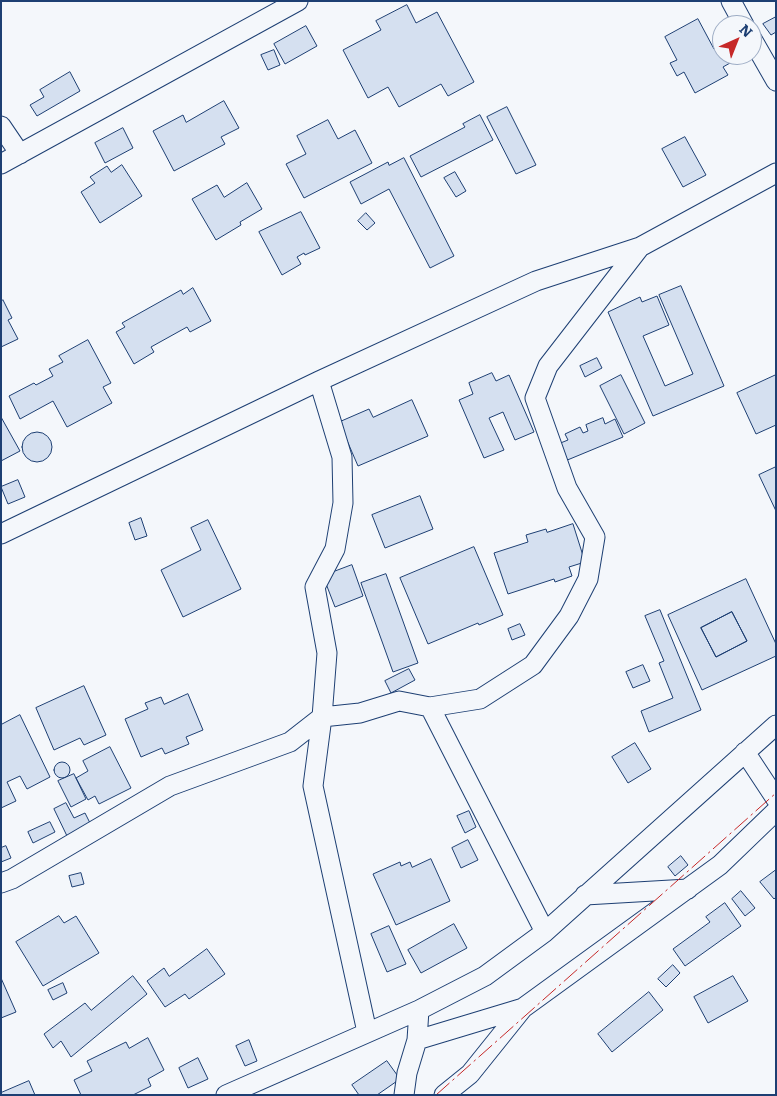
<!DOCTYPE html>
<style>
body{margin:0}
#map{position:relative;width:777px;height:1096px;overflow:hidden;background:#f4f7fb;font-family:Literata,serif}
canvas{display:block}
.frame{position:absolute;inset:0;border:2px solid #1d3f73;pointer-events:none}
.north{position:absolute;left:712px;top:15px;width:50px;height:50px;box-sizing:border-box;background:#f4f7fb;border:1px solid #9eadc5;border-radius:50%;rotate:44deg;font-size:14px;font-weight:700;line-height:20px;text-align:center;color:#1d3f73}
.north::after{content:'';display:block;margin:auto;width:18px;height:22px;background:#c62828;clip-path:polygon(50% 0,100% 100%,50% 72%,0 100%)}
</style>
<div id="map">
<canvas width="777" height="1096"></canvas>
<div class="frame"></div>
<div class="north">N</div>
</div>
<script>
const ctx = document.querySelector('canvas').getContext('2d');
ctx.lineJoin = 'round';
function fill(path, color) { ctx.fillStyle = color; ctx.fill(path, 'evenodd'); }
function stroke(path, color, width, dash) { ctx.strokeStyle = color; ctx.lineWidth = width; ctx.lineCap = dash ? 'butt' : 'round'; ctx.setLineDash(dash || []); ctx.stroke(path); }
const building = new Path2D(`
 M407,5L416,23L437,12L474,82L448,96L441,84L399,107L388,87L368,98L343,50L381,30L376,21Z
 M776,17V32L771,35L763,24Z
 M698,19L714,49L721,45L722,55H726L730,63L723,67L728,75L695,93L684,72L677,76L670,63L677,60L665,37Z
 M306,26L317,46L285,64L274,44Z
 M274,50L280,65L268,70L261,55Z
 M70,72L80,91L37,116L30,105L44,97L40,90Z
 M224,101L239,128L221,137L225,144L174,171L153,131L183,115L186,122Z
 M507,107L536,165L516,174L487,117Z
 M480,115L493,140L421,177L410,156L465,127L463,124Z
 M328,120L338,139L355,130L372,163L304,198L286,164L306,154L297,136Z
 M123,128L133,148L105,163L95,143Z
 M685,137L706,175L683,187L662,149Z
 M404,158L454,256L430,268L389,189L361,204L350,182L388,162L389,165Z
 M122,165L142,196L100,223L81,192L95,183L90,177L107,166L111,172Z
 M455,172L466,191L456,197L444,178Z
 M247,183L262,209L240,222L241,225L216,240L192,199L217,185L224,197Z
 M301,212L320,248L305,255L304,253L297,257L301,264L282,275L259,232Z
 M366,213L375,223L367,230L358,221Z
 M681,286L724,386L653,416L608,312L640,297L642,302L657,296L669,325L643,336L665,386L693,374L659,295Z
 M193,288L211,321L190,332L187,327L151,347L154,352L134,364L116,332L125,327L122,323L181,290L183,294Z
 M3,300L12,318L8,320L18,339L1,347V302Z
 M88,340L111,383L103,387L112,403L67,427L53,401L20,419L9,396L34,383L36,385L53,376L49,369L63,362L59,356Z
 M597,358L602,368L585,377L580,366Z
 M492,373L496,381L509,375L534,432L515,440L503,412L489,418L504,450L484,458L459,400L473,394L469,383Z
 M621,375L645,423L624,434L600,386Z
 M776,375V425L756,434L737,393Z
 M412,400L428,436L358,466L339,422L369,409L373,417Z
 M1,417L20,451L1,461Z
 M603,418L605,424L615,419L623,437L565,461L558,444L568,440L565,434L580,427L583,433L588,431L586,425Z
 M22 447a15 15 0 1 1 30 0a15 15 0 1 1-30 0Z
 M776,467V511L759,475Z
 M18,480L25,497L8,504L1,487Z
 M420,496L433,529L385,548L372,515Z
 M141,518L147,536L135,540L129,523Z
 M208,520L241,589L183,617L161,570L201,550L191,528Z
 M573,524L585,562L569,567L572,576L555,582L554,579L508,594L494,553L528,542L526,535L546,529L547,532Z
 M474,547L503,615L479,625L478,623L428,644L400,578Z
 M352,565L363,596L335,607L323,576Z
 M386,574L418,663L393,672L361,583Z
 M746,579L776,644V656L702,690L668,615ZM732,612L747,641L716,657L701,628Z
 M660,610L701,710L649,732L641,711L673,698L659,663L664,661L645,616Z
 M732,612L747,641L716,657L701,628Z
 M520,624L525,635L512,640L508,629Z
 M643,665L650,681L633,688L626,672Z
 M409,669L415,680L391,693L385,681Z
 M84,686L106,735L84,745L80,738L54,750L36,708Z
 M188,694L203,730L186,737L189,744L165,754L162,748L141,757L125,719L148,709L145,703L161,697L164,704Z
 M20,715L50,777L27,789L20,776L7,782L16,801L1,808V725Z
 M635,743L651,769L628,783L612,757Z
 M110,747L131,788L99,804L95,796L88,800L76,778L88,771L83,761Z
 M54 770a8 8 0 1 1 16 0a8 8 0 1 1-16 0Z
 M74,774L86,799L71,807L58,781Z
 M66,803L74,818L85,813L91,825L67,836L54,809Z
 M469,811L476,827L465,833L457,816Z
 M50,822L55,832L33,843L28,832Z
 M468,840L478,860L461,868L452,848Z
 M6,846L11,858L1,862V848Z
 M681,856L688,865L675,876L668,867Z
 M431,859L450,901L396,925L373,874L400,862L401,866L410,862L412,867Z
 M776,870V897L774,899L760,882Z
 M81,873L84,884L72,887L69,876Z
 M741,891L755,908L745,916L732,899Z
 M725,903L741,926L685,966L673,949L710,922L706,917Z
 M59,916L64,923L76,916L99,953L43,986L16,942Z
 M454,924L467,948L421,973L408,950Z
 M389,926L406,964L387,972L371,934Z
 M207,949L225,974L189,999L185,994L165,1007L147,981L164,968L169,976Z
 M673,965L680,973L666,987L658,979Z
 M133,976L147,994L71,1057L61,1041L53,1048L44,1034L85,1003L91,1010Z
 M733,976L748,1001L708,1023L694,997Z
 M1,978L16,1012L1,1018Z
 M63,983L67,993L53,1000L48,990Z
 M649,992L663,1010L612,1052L598,1034Z
 M148,1038L164,1070L148,1079L151,1086L133,1095H81L74,1080L92,1071L87,1061L126,1042L129,1048Z
 M249,1040L257,1061L245,1066L236,1046Z
 M198,1058L208,1079L188,1088L179,1068Z
 M387,1061L400,1079L377,1095H359L352,1085Z
 M29,1081L35,1095H1V1093Z`);
const minor = new Path2D(`
 M731,1L744,25
 M752,39L776,81
 M1,126L20,154
 M1,164L298,1
 M319,381L342,457L343,503L335,549L315,587L327,653L322,717L313,786L367,1032
 M1,534L319,381L536,281L640,247L776,173
 M430,707L545,932
 M745,752L776,799
 M1,883L12,879L170,786L290,742L322,717L360,713L399,701L430,707L480,699L533,665L569,616L588,579L595,537L567,488L535,398L548,366L640,247
 M585,895L688,889
 M417,1040L523,1008
 M226,1095L419,1010L485,976L545,932L776,725
 M404,1095L407,1073L417,1040L419,1010
 M444,1095L470,1074L523,1008L720,865L776,811`);
const power = new Path2D(`
 M436,1095L776,793`);
fill(building, '#d5e0f0');
stroke(building, '#1d3f73', 1);
stroke(minor, '#1d3f73', 21);
stroke(minor, '#f4f7fb', 19);
stroke(power, '#c62828', 1, [18, 4, 2.5, 4]);
</script>
